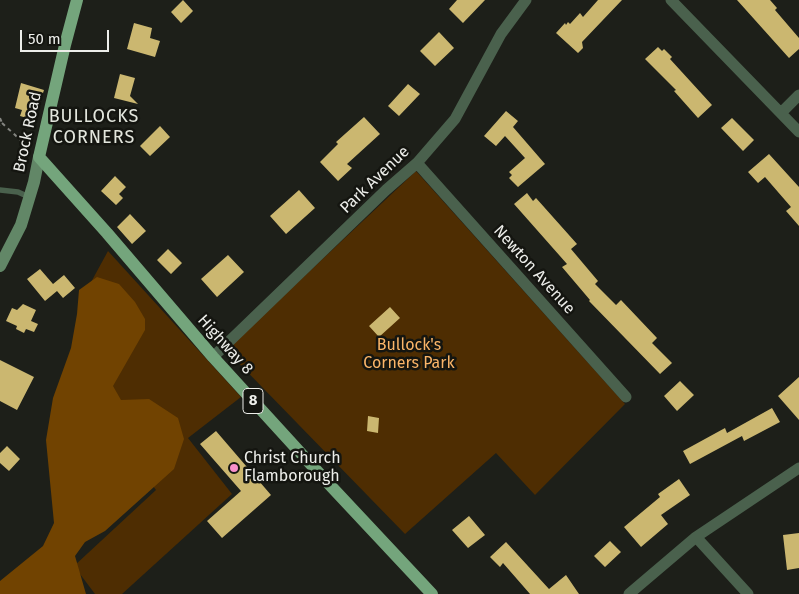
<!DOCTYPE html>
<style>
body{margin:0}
#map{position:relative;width:799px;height:594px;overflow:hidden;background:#1d1f19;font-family:"Fira Sans",sans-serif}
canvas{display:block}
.scale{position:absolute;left:20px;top:30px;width:89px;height:22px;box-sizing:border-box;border:2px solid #edeeea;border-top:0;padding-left:6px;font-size:15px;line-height:18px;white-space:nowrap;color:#edeeea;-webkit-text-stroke:4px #141510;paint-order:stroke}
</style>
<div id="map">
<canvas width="799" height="594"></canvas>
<div class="scale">50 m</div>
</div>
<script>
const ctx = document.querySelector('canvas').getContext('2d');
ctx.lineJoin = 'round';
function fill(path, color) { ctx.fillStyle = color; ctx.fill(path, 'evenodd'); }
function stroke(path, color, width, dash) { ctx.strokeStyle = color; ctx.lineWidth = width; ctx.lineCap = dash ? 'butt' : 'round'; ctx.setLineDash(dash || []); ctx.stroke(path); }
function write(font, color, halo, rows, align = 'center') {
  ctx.font = font + ' "Fira Sans",sans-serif'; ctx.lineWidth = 5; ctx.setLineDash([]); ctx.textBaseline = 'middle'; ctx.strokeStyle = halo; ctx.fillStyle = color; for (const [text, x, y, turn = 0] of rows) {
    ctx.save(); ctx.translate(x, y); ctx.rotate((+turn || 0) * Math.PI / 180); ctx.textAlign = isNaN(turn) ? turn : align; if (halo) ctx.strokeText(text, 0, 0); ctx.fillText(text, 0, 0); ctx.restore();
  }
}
const green = new Path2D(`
 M416,171L625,404L535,495L496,453L405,534L226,350Z
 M108,251L241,397L188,438L232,494L122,594H95L74,566L156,490L67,372L84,295Z`);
const forest = new Path2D(`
 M97,277L119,284L135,302L145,319V330L113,386L121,400L149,399L178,418L184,439L174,469L105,531L85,542L75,556L86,594H0V581L43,546L54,523L46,440L53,398L71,348L77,314L79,290Z`);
const building = new Path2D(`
 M183,0L193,11L181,23L171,12Z
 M457,0H485L463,23L449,9Z
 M598,0H622L582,42L583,48L578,53L556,33L565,23L566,25L568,22L570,24L580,13L583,17Z
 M737,0H770L777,8L775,10L799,38V49L789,58Z
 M134,23L152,28L150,38L160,41L155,57L127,49Z
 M439,32L454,48L435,66L420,51Z
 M658,47L662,51L664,49L672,57L670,59L712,105L698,118L674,91L676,90L645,59Z
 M120,74L135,78L130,96L138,104L114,98Z
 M21,83L44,90L34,120L20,116L22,110L15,108Z
 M408,84L420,94L399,116L388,106Z
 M506,111L518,121L513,127L545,164L518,187L509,178L512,175L509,172L525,158L505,136L496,146L484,136Z
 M364,117L380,134L347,164L352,168L338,181L320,162L338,144L336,142Z
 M732,118L754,140L743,151L721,128Z
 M160,126L170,137L150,156L140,146Z
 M769,154L799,187V226L786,211L791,207L765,177L758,183L748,172Z
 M115,176L126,187L119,194L123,198L116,205L101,191Z
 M299,190L315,208L286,234L270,216Z
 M527,193L533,201L536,198L577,244L571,249L598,281L595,284L616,305L621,300L657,338L652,343L672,363L660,374L589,301L590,300L562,267L567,264L514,204Z
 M130,214L146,231L132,244L117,227Z
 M168,249L182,263L171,274L157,260Z
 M228,255L244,272L217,297L201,279Z
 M40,269L53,284L64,275L75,288L63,298L57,291L45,301L27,279Z
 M23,304L36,310L31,321L38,324L34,332L26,329L24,333L16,329L17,326L6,321L12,308L17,310Z
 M390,307L400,318L379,337L369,326Z
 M0,360L34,377L17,410L0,401Z
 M799,377V420L778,396Z
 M680,381L694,395L677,411L664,396Z
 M772,408L780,422L744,441L742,436L690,464L683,451L725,428L727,433Z
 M368,416L379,418L378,433L367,431Z
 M216,431L271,495L222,538L207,521L241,491L200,444Z
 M7,446L20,459L9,471L0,463V453Z
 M679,479L690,495L661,515L668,524L641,547L624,527L660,497L658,494Z
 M469,516L485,535L468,548L452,530Z
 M799,533V568L787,570L783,535Z
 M610,541L621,552L605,567L594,556Z
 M506,542L549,589L566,575L579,594H530L503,563L500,567L490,557Z`);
const path = new Path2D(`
 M0,118L2,123L0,125
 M2,123L28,147`);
const service = new Path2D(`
 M0,190L18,192L29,197`);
const minor = new Path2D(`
 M671,0L799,132
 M781,113L799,95
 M417,163L626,397
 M213,357L386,190L417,163L455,119L501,34L526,0
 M696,537L748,594
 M629,594L696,537L799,468`);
const secondary = new Path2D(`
 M0,266L21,225L34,182L39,157`);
const primary = new Path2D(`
 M77,0L65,45L39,157L107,233L213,357L328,483L432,594`);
const markers = [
 [234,468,5,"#f890cb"]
];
const shields = [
 [253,401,20]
];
const shieldNames = [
 ["8",253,401]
];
const streetNames = [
 ["Brock Road",28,132,-78],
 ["Park Avenue",375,180,-44],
 ["Newton Avenue",534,270,48],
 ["Highway 8",225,345,48]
];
const parkNames = [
 ["Bullock's",409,346],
 ["Corners Park",409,364]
];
const poiNames = [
 ["Christ Church",244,459],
 ["Flamborough",244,477]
];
const neighbourhoodNames = [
 ["BULLOCKS",94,117],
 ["CORNERS",94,138]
];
fill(green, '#4e2d02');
fill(forest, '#714301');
fill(building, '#cbb770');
stroke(path, '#848580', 2, [4, 4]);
stroke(service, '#4a614d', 5.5);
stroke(minor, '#4a614d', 11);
stroke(secondary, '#628767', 12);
stroke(primary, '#74a57c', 12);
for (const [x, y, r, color] of markers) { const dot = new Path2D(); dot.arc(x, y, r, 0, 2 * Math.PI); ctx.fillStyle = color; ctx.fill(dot); stroke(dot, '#141510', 2); }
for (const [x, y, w] of shields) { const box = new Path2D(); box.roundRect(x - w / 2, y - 12.5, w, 25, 4); ctx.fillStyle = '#141510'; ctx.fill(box); stroke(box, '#edeeea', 1); }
write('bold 15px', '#edeeea', null, shieldNames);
write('16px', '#edeeea', '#141510', streetNames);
write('16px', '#fbb568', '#141510', parkNames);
write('16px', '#edeeea', '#141510', poiNames, 'left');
ctx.letterSpacing = '1px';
write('18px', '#e3e6dd', '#141510', neighbourhoodNames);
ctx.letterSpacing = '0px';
</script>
